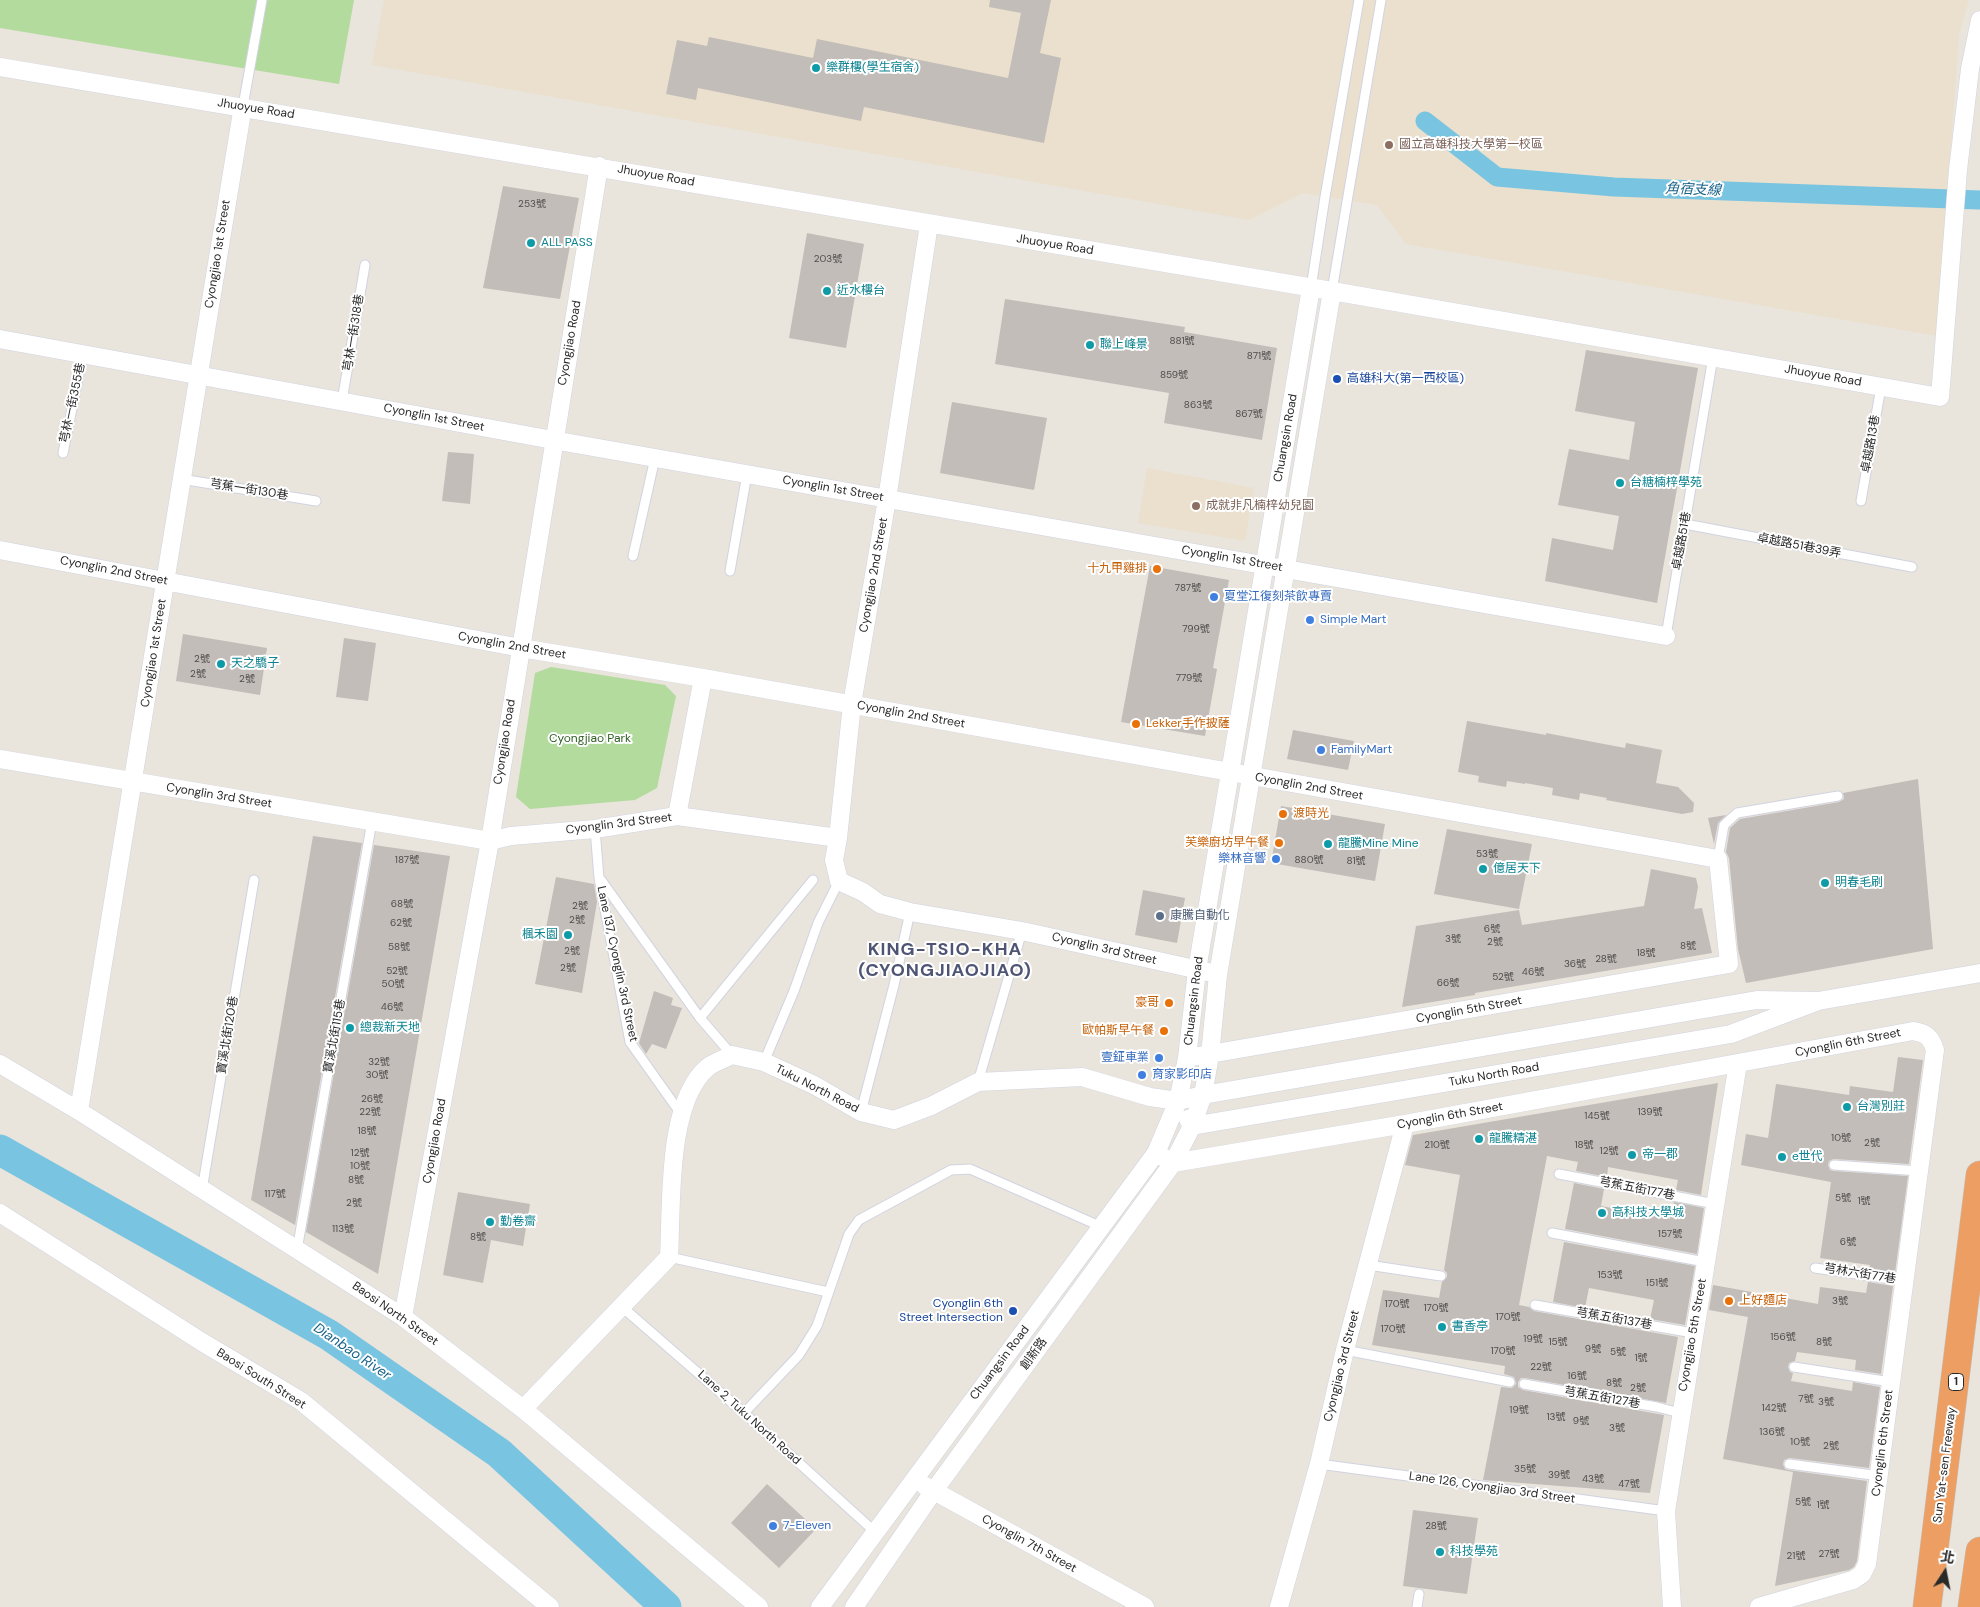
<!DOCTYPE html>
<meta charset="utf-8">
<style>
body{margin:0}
#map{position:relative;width:1980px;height:1607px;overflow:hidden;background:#e9e4dc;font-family:"DM Sans","Noto Sans TC",sans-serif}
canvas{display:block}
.north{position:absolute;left:1920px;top:1547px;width:50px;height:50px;-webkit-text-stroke:4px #fff;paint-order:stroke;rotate:11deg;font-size:14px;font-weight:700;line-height:20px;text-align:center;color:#292929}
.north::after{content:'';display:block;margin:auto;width:18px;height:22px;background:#292929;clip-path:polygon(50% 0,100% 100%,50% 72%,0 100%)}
</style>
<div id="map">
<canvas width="1980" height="1607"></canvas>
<div class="north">北</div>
</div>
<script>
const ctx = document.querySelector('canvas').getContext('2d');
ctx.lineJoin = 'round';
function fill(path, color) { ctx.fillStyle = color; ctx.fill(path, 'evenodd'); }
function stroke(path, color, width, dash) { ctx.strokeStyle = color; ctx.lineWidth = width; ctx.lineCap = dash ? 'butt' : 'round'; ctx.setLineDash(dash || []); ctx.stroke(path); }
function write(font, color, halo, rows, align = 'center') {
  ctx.font = font + ' "DM Sans","Noto Sans TC",sans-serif'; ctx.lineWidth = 4; ctx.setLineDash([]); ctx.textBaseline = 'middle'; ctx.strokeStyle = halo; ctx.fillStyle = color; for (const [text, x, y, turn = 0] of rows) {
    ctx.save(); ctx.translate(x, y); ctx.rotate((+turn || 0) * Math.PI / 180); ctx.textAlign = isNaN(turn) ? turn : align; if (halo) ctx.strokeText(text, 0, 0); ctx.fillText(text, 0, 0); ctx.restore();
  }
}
const education = new Path2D(`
 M384,0H1969L1959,35L1937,336L1406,244L1377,205L1303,193L1249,220L372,65Z
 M1147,468L1254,488L1245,541L1138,523Z`);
const green = new Path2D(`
 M0,0H354L339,84L0,28Z
 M551,667L665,685L676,696L657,788L635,800L530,809L516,797L535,673Z`);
const canal = new Path2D(`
 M1425,121L1497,177L1614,187L1980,200`);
const river = new Path2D(`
 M0,1150L329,1335L499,1453L666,1607`);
const building = new Path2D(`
 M990,0H1051L1040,53L1061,58L1044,143L864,107L861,121L698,88L696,100L666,94L677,40L707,46L709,37L813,58L817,39L1008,78L1021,13L989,7Z
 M503,186L579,198L560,299L483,288Z
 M807,233L864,244L846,348L789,338Z
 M1005,299L1185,327L1184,332L1277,348L1262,440L1164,423L1169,393L995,364Z
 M1586,350L1698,368L1657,603L1545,581L1552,538L1613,550L1619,516L1558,505L1569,449L1629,460L1635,422L1575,411Z
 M952,402L1047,418L1034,490L940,473Z
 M448,452L474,454L470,504L442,501Z
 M1150,566L1229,580L1213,668L1217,669L1205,736L1121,722Z
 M183,634L267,648L260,695L176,681Z
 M344,638L376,643L368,701L336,697Z
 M1467,721L1546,735V733L1625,748L1626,743L1662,750L1656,783L1678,787L1694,803L1693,812L1682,814L1606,800L1607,798L1580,793L1579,800L1552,795L1553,788L1525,783V784L1507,781L1506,787L1478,782L1479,776L1458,772Z
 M1293,730L1354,741L1348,770L1287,759Z
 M1918,779L1933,949L1746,983L1738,949L1729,858L1726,852L1730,828L1740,819L1839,802L1844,799L1843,793Z
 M1281,806L1385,824L1375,881L1271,863Z
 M1726,815L1718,823L1714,844L1708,818Z
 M1447,829L1532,844L1519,909L1434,894Z
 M313,836L362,843L295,1225L251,1200Z
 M374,845L450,856L378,1274L306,1232Z
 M1651,869L1696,878L1698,887L1694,909L1702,908L1712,953L1475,993V995L1402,1007L1416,926L1519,910L1522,925L1644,906Z
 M556,877L594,884L597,902L582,993L535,984Z
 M1143,890L1185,898L1177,943L1135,935Z
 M654,991L673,998L671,1005L682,1008L666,1049L652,1044L646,1054L639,1043Z
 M1898,1057L1923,1060L1909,1164L1834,1159L1829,1161L1828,1165L1830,1170L1834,1171L1908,1176L1895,1273L1869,1270L1870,1265L1820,1258L1831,1182L1741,1165L1746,1134L1768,1138L1776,1084L1849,1095L1850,1086L1893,1092Z
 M1718,1083L1701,1195L1676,1190L1678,1180L1608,1167L1607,1177L1576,1171L1578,1162L1547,1156L1519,1305L1529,1307L1534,1311L1678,1337L1666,1403L1525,1378H1521L1518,1382V1387L1523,1390L1664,1415L1650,1493L1483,1480L1501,1387L1512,1388L1516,1384L1514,1377L1504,1374L1505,1366L1372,1345L1383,1290L1439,1298L1442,1282L1447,1277V1273L1444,1270L1460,1175L1405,1165L1413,1135Z
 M1574,1183L1604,1189L1601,1206L1670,1219L1674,1202L1704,1208L1697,1254L1565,1229Z
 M458,1192L530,1204L523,1246L491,1240L483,1283L443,1275Z
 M1564,1242L1695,1266L1685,1325L1650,1319L1654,1300L1589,1288L1585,1308L1553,1302Z
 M1868,1282L1893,1286L1881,1374L1855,1370L1856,1360L1797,1352L1795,1361L1789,1363L1788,1367L1790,1372L1793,1373L1791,1381L1852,1391L1853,1382L1880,1387L1869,1468L1790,1458L1784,1460L1783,1464L1785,1469L1788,1470L1867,1481L1857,1561L1854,1567L1849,1570L1775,1586L1793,1472L1723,1459L1748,1317L1709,1310L1713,1285L1818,1304L1820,1287L1866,1293Z
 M767,1484L816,1529L779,1568L731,1523Z
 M1413,1510L1478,1518L1467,1594L1403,1586Z`);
const service = new Path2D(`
 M243,106L262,0
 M1311,288L1325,197L1359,0
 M1332,291L1381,0
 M342,401L365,265
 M63,453L83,354
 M181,479L316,501
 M1861,501L1881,387
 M1685,524L1912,567
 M633,556L655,458
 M730,571L747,474
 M1666,636L1713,357
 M595,829L599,878L630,1042L681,1114
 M1718,859L1724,825L1737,813L1838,796
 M601,880L700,1018L732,1055
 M700,1018L813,880
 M764,1062L794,991L818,923L839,881
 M978,1082L1022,931
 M861,1112L894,985L910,912
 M1834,1165L1919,1171
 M1559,1174L1715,1204
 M202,1190L254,880
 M1552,1233L1705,1262
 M297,1250L372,821
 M669,1257L828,1292
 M1368,1265L1441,1276
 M1815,1268L1904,1281
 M1535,1305L1693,1333
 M621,1306L744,1413L874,1531
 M1345,1350L1510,1382
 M1794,1367L1891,1382
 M1524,1384L1657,1407L1680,1413
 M744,1413L799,1355L817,1326L849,1234L859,1220L951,1170L970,1169L1102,1227
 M1319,1464L1666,1511
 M1789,1464L1880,1476
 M1417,1607L1419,1594`);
const minor = new Path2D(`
 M0,67L1332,291L1940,397L1958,170L1970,69L1980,20
 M0,339L553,440L1666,636
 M0,550L521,648L703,678L1718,859L1729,964L1187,1058
 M0,759L490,841L511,836L595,829L677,816L838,838L834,860L839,881L863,892L880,904L910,912L1022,931L1208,972
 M677,816L703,678
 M838,838L852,704L887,499L929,224
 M0,1064L79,1111L403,1317L523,1409L759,1607
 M79,1111C135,777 187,441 243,106
 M1188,1119L1192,1126L1731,1034L1818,1001L1980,973
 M1156,1153L1173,1163L1405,1124L1913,1031C1926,1033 1931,1037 1935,1050L1867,1564L1862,1574L1853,1580L1759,1607
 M0,1213L202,1342L301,1401L550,1607
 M403,1317L490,841L599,166
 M523,1409L669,1257C672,1206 666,1102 708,1067C715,1062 724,1059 732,1055L764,1062L814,1085L861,1112L894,1120L931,1106L978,1082L1082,1077L1150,1097L1178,1101L1203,1095L1757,1000L1818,1001
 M925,1486L1145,1607
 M820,1607L1156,1153L1178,1101L1187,1058L1197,970L1311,288
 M854,1607L933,1492L1173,1163L1192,1126L1203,1095L1210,1055L1218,975L1332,291
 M1279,1607L1319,1464L1345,1350L1405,1124
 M1672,1607L1666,1511L1738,1063`);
const motorway = new Path2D(`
 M1927,1607L1980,1175
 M1972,1607L1980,1551`);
const markers = [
 [816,68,5,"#0f9aa8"],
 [1389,145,5,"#8d6e63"],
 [531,243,5,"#0f9aa8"],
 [827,291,5,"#0f9aa8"],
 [1090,345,5,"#0f9aa8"],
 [1337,379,5,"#1a4fb4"],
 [1620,483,5,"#0f9aa8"],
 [1196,506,5,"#8d6e63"],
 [1157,569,5,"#e8710a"],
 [1214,597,5,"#3f7fe0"],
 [1310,620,5,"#3f7fe0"],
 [221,664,5,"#0f9aa8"],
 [1136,724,5,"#e8710a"],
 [1321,750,5,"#3f7fe0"],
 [1283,814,5,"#e8710a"],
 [1279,843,5,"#e8710a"],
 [1328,844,5,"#0f9aa8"],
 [1276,859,5,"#3f7fe0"],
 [1483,869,5,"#0f9aa8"],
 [1825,883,5,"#0f9aa8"],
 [1160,916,5,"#5c6f8a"],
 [568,935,5,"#0f9aa8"],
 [1169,1003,5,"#e8710a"],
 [350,1028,5,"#0f9aa8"],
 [1164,1031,5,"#e8710a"],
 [1159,1058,5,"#3f7fe0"],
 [1142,1075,5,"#3f7fe0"],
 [1847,1107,5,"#0f9aa8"],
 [1479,1139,5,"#0f9aa8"],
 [1632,1155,5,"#0f9aa8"],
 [1782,1157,5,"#0f9aa8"],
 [1602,1213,5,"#0f9aa8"],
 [490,1222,5,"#0f9aa8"],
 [1729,1301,5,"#e8710a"],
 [1013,1311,5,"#1a4fb4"],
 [1442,1327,5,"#0f9aa8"],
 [773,1526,5,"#3f7fe0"],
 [1440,1552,5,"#0f9aa8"]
];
const numberNames = [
 ["253號",532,204],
 ["203號",828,259],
 ["881號",1182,341],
 ["871號",1259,356],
 ["859號",1174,375],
 ["863號",1198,405],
 ["867號",1249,414],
 ["787號",1188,588],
 ["799號",1196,629],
 ["2號",202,659],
 ["2號",198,674],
 ["779號",1189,678],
 ["2號",247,679],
 ["53號",1487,854],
 ["187號",407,860],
 ["880號",1309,860],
 ["81號",1356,861],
 ["68號",402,904],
 ["2號",580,906],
 ["2號",577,920],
 ["62號",401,923],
 ["6號",1492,929],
 ["3號",1453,939],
 ["2號",1495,942],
 ["8號",1688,946],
 ["58號",399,947],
 ["2號",572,951],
 ["18號",1646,953],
 ["28號",1606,959],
 ["36號",1575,964],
 ["2號",568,968],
 ["52號",397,971],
 ["46號",1533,972],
 ["52號",1503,977],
 ["66號",1448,983],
 ["50號",393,984],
 ["46號",392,1007],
 ["32號",379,1062],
 ["30號",377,1075],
 ["26號",372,1099],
 ["22號",370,1112],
 ["139號",1650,1112],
 ["145號",1597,1116],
 ["18號",367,1131],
 ["10號",1841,1138],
 ["2號",1872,1143],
 ["210號",1437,1145],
 ["18號",1584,1145],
 ["12號",1609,1151],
 ["12號",360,1153],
 ["10號",360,1166],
 ["8號",356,1180],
 ["117號",275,1194],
 ["5號",1843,1198],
 ["1號",1864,1201],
 ["2號",354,1203],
 ["113號",343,1229],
 ["157號",1670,1234],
 ["8號",478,1237],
 ["6號",1848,1242],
 ["153號",1610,1275],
 ["151號",1657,1283],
 ["3號",1840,1301],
 ["170號",1397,1304],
 ["170號",1436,1308],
 ["170號",1508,1317],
 ["170號",1393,1329],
 ["156號",1783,1337],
 ["19號",1533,1339],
 ["15號",1558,1342],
 ["8號",1824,1342],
 ["9號",1593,1349],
 ["170號",1503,1351],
 ["5號",1618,1352],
 ["1號",1641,1358],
 ["22號",1541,1367],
 ["16號",1577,1376],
 ["8號",1614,1383],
 ["2號",1638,1388],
 ["7號",1806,1399],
 ["3號",1826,1402],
 ["142號",1774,1408],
 ["19號",1519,1410],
 ["13號",1556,1417],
 ["9號",1581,1421],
 ["3號",1617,1428],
 ["136號",1772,1432],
 ["10號",1800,1442],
 ["2號",1831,1446],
 ["35號",1525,1469],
 ["39號",1559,1475],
 ["43號",1593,1479],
 ["47號",1629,1484],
 ["5號",1803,1502],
 ["1號",1823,1505],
 ["28號",1436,1526],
 ["27號",1829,1554],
 ["21號",1796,1556]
];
const shields = [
 [1956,1382,15]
];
const shieldNames = [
 ["1",1956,1382]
];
const cultureNames = [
 ["樂群樓(學生宿舍)",826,68],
 ["ALL PASS",541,243],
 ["近水樓台",837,291],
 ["聯上峰景",1100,345],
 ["台糖楠梓學苑",1630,483],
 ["天之驕子",231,664],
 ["龍騰Mine Mine",1338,844],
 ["億居天下",1493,869],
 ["明春毛刷",1835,883],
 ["楓禾園",558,935,"right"],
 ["總裁新天地",360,1028],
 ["台灣別莊",1857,1107],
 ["龍騰精湛",1489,1139],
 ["帝一郡",1642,1155],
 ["e世代",1792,1157],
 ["高科技大學城",1612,1213],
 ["勤卷齋",500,1222],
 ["書香亭",1452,1327],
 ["科技學苑",1450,1552]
];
const streetNames = [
 ["Jhuoyue Road",256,109,9],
 ["Jhuoyue Road",656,176,10],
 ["Jhuoyue Road",1055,245,9],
 ["Cyongjiao 1st Street",218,254,-81],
 ["芎林一街318巷",354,333,-81],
 ["Cyongjiao Road",570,343,-80],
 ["Jhuoyue Road",1823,376,10],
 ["芎林一街355巷",73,403,-78],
 ["Cyonglin 1st Street",434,418,11],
 ["Chuangsin Road",1286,438,-80],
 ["卓越路13巷",1871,444,-80],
 ["Cyonglin 1st Street",833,489,10],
 ["芎蕉一街130巷",249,490,9],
 ["卓越路51巷",1682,541,-80],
 ["卓越路51巷39弄",1799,546,11],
 ["Cyonglin 1st Street",1232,559,10],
 ["Cyonglin 2nd Street",114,571,11],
 ["Cyongjiao 2nd Street",874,575,-80],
 ["Cyonglin 2nd Street",512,646,10],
 ["Cyongjiao 1st Street",154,653,-81],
 ["Cyonglin 2nd Street",911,715,10],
 ["Cyongjiao Road",505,742,-81],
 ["Cyonglin 2nd Street",1309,787,10],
 ["Cyonglin 3rd Street",219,796,9],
 ["Cyonglin 3rd Street",619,824,-7],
 ["Cyonglin 3rd Street",1104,949,13],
 ["Lane 137, Cyonglin 3rd Street",617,964,78],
 ["Chuangsin Road",1194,1001,-83],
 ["Cyonglin 5th Street",1469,1010,-10],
 ["寶溪北街120巷",228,1035,-81],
 ["寶溪北街115巷",335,1036,-80],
 ["Cyonglin 6th Street",1848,1043,-11],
 ["Tuku North Road",1494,1075,-10],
 ["Tuku North Road",817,1089,27],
 ["Cyonglin 6th Street",1450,1116,-10],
 ["Cyongjiao Road",435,1141,-80],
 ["芎蕉五街177巷",1637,1189,11],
 ["芎林六街77巷",1860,1274,9],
 ["Baosi North Street",395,1314,35],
 ["芎蕉五街137巷",1614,1319,10],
 ["Cyongjiao 5th Street",1693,1335,-80],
 ["創新路",1034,1354,-54],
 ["Chuangsin Road",1000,1363,-53],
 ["Cyongjiao 3rd Street",1342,1366,-76],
 ["Baosi South Street",261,1379,32],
 ["芎蕉五街127巷",1602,1398,10],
 ["Lane 2, Tuku North Road",749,1418,42],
 ["Cyonglin 6th Street",1883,1443,-83],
 ["Sun Yat-sen Freeway",1945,1465,-83],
 ["Lane 126, Cyongjiao 3rd Street",1492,1488,8],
 ["Cyonglin 7th Street",1029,1544,29]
];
const educationNames = [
 ["國立高雄科技大學第一校區",1399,145],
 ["成就非凡楠梓幼兒園",1206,506]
];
const transitNames = [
 ["高雄科大(第一西校區)",1347,379],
 ["Cyonglin 6th",1003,1304,"right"],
 ["Street Intersection",1003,1318,"right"]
];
const foodNames = [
 ["十九甲雞排",1147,569],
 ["Lekker手作披薩",1146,724,"left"],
 ["渡時光",1293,814,"left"],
 ["芙樂廚坊早午餐",1269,843],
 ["豪哥",1159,1003],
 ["歐帕斯早午餐",1154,1031],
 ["上好麵店",1739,1301,"left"]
];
const shopNames = [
 ["夏堂江復刻茶飲專賣",1224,597],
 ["Simple Mart",1320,620],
 ["FamilyMart",1331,750],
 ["樂林音響",1266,859,"right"],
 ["壹鉦車業",1149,1058,"right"],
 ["育家影印店",1152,1075],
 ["7-Eleven",783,1526]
];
const parkNames = [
 ["Cyongjiao Park",590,739]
];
const serviceNames = [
 ["康騰自動化",1170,916]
];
const waterNames = [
 ["角宿支線",1693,190,2],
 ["Dianbao River",352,1352,34]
];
const districtNames = [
 ["KING-TSIO-KHA",945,950],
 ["(CYONGJIAOJIAO)",945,971]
];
fill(education, '#eae0cd');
fill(green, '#b2db9d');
stroke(canal, '#79c5e1', 19);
stroke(river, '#79c5e1', 31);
fill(building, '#c2bdb8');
stroke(service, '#d1d4e0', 11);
stroke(minor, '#d1d4e0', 19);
stroke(motorway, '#c3c3c3', 29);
stroke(service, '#fff', 9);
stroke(minor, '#fff', 18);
stroke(motorway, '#ed9f63', 28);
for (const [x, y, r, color] of markers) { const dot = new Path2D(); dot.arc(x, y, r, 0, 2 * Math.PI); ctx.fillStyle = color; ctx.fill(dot); stroke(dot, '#fff', 2); }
write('10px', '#4f4e4d', null, numberNames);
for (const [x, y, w] of shields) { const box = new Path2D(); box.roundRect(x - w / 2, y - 8.5, w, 17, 4); ctx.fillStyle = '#fff'; ctx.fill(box); stroke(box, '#292929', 1); }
write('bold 11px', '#292929', null, shieldNames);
write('12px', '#0d838f', '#fff', cultureNames, 'left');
write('12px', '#292929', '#fff', streetNames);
write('12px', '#785e54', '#fff', educationNames, 'left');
write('12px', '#164399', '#fff', transitNames, 'left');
write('12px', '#c56008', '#fff', foodNames, 'right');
write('12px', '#366cbe', '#fff', shopNames, 'left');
write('12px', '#2d5d21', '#fff', parkNames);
write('12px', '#4e5e75', '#fff', serviceNames, 'left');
write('italic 14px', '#1b648b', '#fff', waterNames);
ctx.letterSpacing = '1px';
write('bold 18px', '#4e5574', '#fff', districtNames);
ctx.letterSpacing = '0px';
</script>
